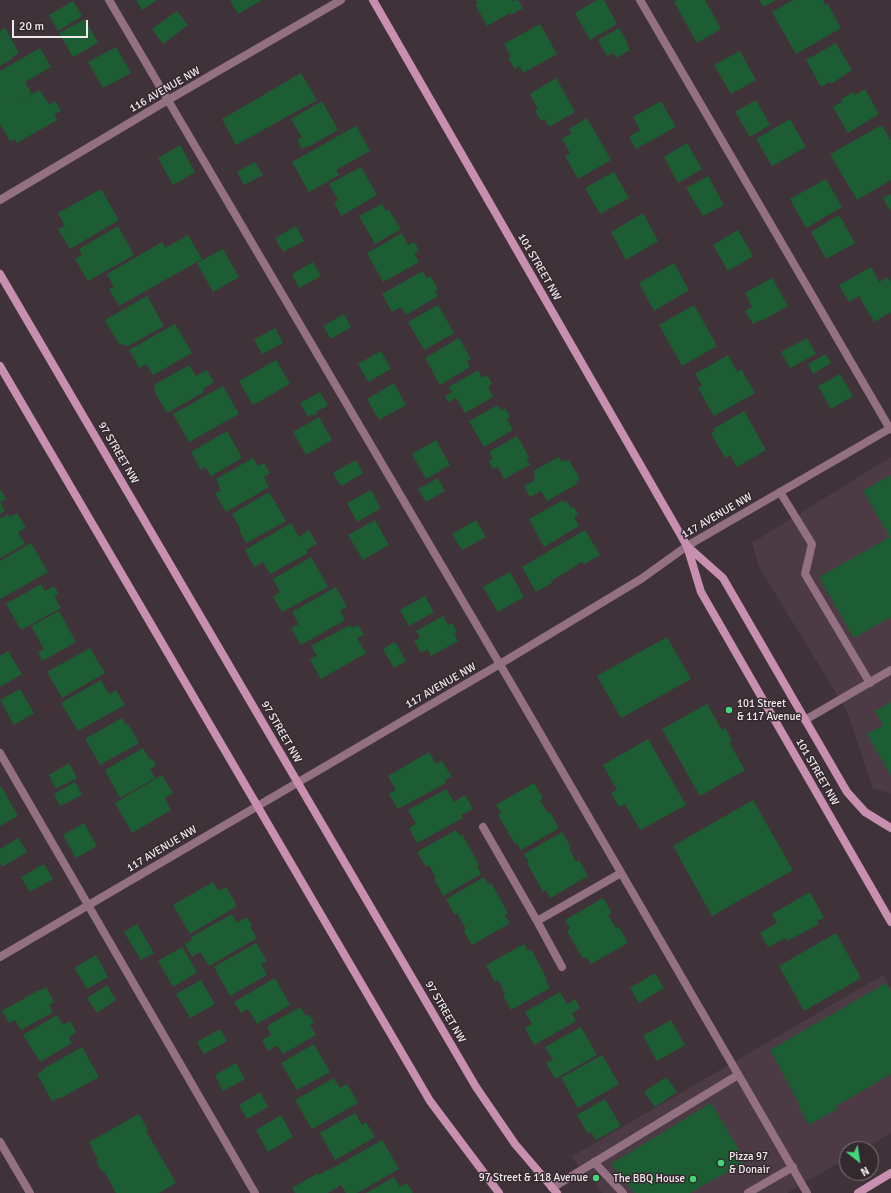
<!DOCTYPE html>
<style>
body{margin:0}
#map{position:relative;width:891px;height:1193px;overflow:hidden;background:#3f3339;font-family:Signika,sans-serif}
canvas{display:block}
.north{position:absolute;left:839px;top:1141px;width:40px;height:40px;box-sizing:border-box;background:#34292f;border:1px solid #7f767b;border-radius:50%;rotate:150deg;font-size:11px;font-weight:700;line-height:16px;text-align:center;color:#f0e9ec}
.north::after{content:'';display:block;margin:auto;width:14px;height:18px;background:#44d77a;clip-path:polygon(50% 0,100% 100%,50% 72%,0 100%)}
.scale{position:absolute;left:12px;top:20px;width:76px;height:18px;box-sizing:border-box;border:2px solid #f0e9ec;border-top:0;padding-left:5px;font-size:12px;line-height:14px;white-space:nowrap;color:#f0e9ec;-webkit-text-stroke:3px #34292f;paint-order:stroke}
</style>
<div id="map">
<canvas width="891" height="1193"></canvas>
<div class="north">N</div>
<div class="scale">20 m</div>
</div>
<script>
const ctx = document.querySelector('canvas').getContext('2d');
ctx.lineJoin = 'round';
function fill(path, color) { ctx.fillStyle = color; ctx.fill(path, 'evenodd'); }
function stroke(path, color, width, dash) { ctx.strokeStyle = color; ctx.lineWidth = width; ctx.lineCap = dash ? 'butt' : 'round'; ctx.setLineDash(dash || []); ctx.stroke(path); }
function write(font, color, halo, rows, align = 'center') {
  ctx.font = font + ' Signika,sans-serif'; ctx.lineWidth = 3; ctx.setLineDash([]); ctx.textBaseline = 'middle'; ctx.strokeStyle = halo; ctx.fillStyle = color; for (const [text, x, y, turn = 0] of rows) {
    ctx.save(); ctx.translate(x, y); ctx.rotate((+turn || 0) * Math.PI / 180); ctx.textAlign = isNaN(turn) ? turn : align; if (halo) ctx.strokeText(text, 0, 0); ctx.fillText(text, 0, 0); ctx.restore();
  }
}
const built = new Path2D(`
 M891,457V793L873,789L847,711L759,567L752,543Z
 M883,975L891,989V1133L863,1149H847V1158L787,1193H603L571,1157Z`);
const building = new Path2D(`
 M136,0H157L142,10Z
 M230,0H262L238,14Z
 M476,0H512L513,1L518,0L523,8L511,15L510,13L487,26L475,4L478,3Z
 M597,0H604L617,24L590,40L575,13Z
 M677,0H705L721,29L697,43L674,2Z
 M759,0H776L763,7Z
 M793,0H823L825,5L827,3L841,28L796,54L772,12Z
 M73,1L82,16L58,31L49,15Z
 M177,11L188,25L163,44L152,29Z
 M85,19L98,43L73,57L59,33Z
 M540,24L557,54L523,73L519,66L515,69L508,58L511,57L504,44Z
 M5,28L19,53L12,57V59L0,66V31Z
 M619,28L628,44L627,45L630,50L616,58L613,53L607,56L598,40Z
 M836,43L852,70L831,84L830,82L821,87L806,60Z
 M116,47L131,73L103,88L88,62Z
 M40,48L51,67L25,82L32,94L12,105L40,90L49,105L55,101L61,111L54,114L57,120L17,143L15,139L10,141L0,124V71Z
 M740,51L756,80L731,94L714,65Z
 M301,73L317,100L236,145L222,119Z
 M556,78L575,112L549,127L545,119L541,121L535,111L538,109L530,94Z
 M865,89L879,114L848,133L833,107L842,102L841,99L854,92L855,95Z
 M756,100L770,125L750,137L735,112Z
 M322,101L338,130L308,147V146L302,149L297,140L302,138L291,119Z
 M661,101L676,127L636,149L629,137L640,130L633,117Z
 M587,118L611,160L578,179L565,156L570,153L562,139L572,133L569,129Z
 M790,119L806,147L772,166L756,139Z
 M882,125L891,141V180L857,200L830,154Z
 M356,126L370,151L336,170L339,175L309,192L292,162Z
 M687,143L702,169L678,183L664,157Z
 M180,145L195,172L173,185L158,158Z
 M255,162L263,175L244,185L237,172Z
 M361,167L377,195L341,216L334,202L338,200L329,184Z
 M614,172L629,198L600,214L585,188Z
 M708,176L724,205L703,216L686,188Z
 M826,179L842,207L806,228L790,199Z
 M101,189L119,220L70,249L58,229L65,226L58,213Z
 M891,194V212L883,198Z
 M382,204L386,211L389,210L401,229L375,244L359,216Z
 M643,213L658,241L626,260L611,232Z
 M839,215L855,243L826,259L811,232Z
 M118,226L134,255L88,281L75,259L82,255L79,249Z
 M296,226L304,241L283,252L275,238Z
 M738,230L753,256L728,271L713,245Z
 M402,233L408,245L414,242L419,250L414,253L419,262L383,282L367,253Z
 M188,235L202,259L119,306L109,289L114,287L107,274L162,242L165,248Z
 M223,249L239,277L213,292L197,263Z
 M313,262L321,276L299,288L292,274Z
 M674,263L689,290L654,311L639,283Z
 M871,267L879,282L888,277L891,283V312L874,322L859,296L849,302L839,285Z
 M423,271L427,278L431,276L438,289L435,291L438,296L406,315L401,307L392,312L382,294Z
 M772,278L788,306L761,321L760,320L753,324L745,311L752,307L745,293Z
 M147,296L164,326L128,346L119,344L105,320Z
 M438,305L454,333L424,350L408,322Z
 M694,305L717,346L682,366L659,325Z
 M344,314L351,327L331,339L323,326Z
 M175,324L192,353L153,375L146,364L139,368L129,350Z
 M275,328L283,343L262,354L254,340Z
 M459,338L471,359L467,361L470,367L440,385L425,358Z
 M807,338L816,354L790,368L781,352Z
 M381,351L391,369L368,382L358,364Z
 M826,354L831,363L813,374L808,364Z
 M728,355L737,372L741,369L755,393L714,416L698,388L702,386L695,374Z
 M276,360L290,384L253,405L239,381Z
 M189,365L196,376L207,370L214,382L203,389L204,392L167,413L154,391L156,389L154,385Z
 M478,370L482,378L487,375L492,384L488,386L493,397L465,413L456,398L448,402L445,396L452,392L449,387Z
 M840,374L853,396L831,409L818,386Z
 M394,383L406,405L379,420L367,399Z
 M223,386L239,414L189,442L173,414Z
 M320,392L328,405L316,412L317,414L314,416L312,414L308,417L300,403Z
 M498,405L501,411L505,408L510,417L507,419L513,430L484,447L469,421Z
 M744,411L766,450L737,467L730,455L725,458L711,433L715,431L713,429Z
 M319,417L332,440L306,455L293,432Z
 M227,431L242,458L211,476L205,467L201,470L191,452Z
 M517,436L529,457L526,458L530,465L504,479L498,467L493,469L489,462L493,459L489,452Z
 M436,440L450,465L426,479L412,454Z
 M559,457L561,461L564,460L565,462L569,460L580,479L576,482L577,484L547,501L541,491L530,497L524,486L535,480L533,477L535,476L533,471Z
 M253,458L258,466L264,463L270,473L264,477L269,487L226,512L215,493L221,490L216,479Z
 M356,460L363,473L341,486L333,473Z
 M891,475V617L854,638L819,577L890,537L863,491Z
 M438,478L445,491L426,502L418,489Z
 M0,489L6,499L0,502L5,511L0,514Z
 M371,490L381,508L357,522L347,503Z
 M269,492L286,521L246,543L239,530H241L232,514Z
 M563,500L564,503L567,501L571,508L574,507L578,514L574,517L579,526L544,547L529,519Z
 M17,513L26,528L18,532L25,544L0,558V519L8,514L10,517Z
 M375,520L389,545L363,560L348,535Z
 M476,520L486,537L462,550L452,534Z
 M291,523L299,537L309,530L317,544L306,550L308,553L270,574L263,562L254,567L245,550Z
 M585,530L600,555L584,564L582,562L551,581L552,583L536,592L522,567Z
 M31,543L48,572L0,599V561Z
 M311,557L328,587L282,612L273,597L280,592L273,579Z
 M510,572L524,597L498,612L483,587Z
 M41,584L45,591L54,586L59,594L54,596L61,608L21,630L6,604Z
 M336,587L347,607L340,611L345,620L301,645L291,628L299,624L292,612Z
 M425,596L434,612L409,626L400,610Z
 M59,611L76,642L42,661L38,652L44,649L31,626Z
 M443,616L448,625L452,623L457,632L454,634L458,641L431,656L427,649L421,653L414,641L420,638L416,631Z
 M350,625L352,628L358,625L364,635L357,638L366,653L321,679L310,660L317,656L311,646Z
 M667,637L691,679L621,718L597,676Z
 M395,642L406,661L394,668L383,649Z
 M90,648L105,673L62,698L47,672Z
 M8,651L22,674L0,687V656Z
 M101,680L109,694L116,690L125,705L78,731L61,703Z
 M20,689L34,713L14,725L0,700Z
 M891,702V776L867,734L883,725L875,711Z
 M707,704L722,730L725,728L732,740L729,742L745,770L700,796L662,729Z
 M122,718L126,725L128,724L139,743L100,765L85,739Z
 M648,739L686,805L640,830L625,804L619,807L611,793L617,790L603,765Z
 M143,748L150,760L152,758L156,766L150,769L155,778L120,798L105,770Z
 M429,752L436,764L442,761L452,777L445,780L446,783L398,809L389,794L396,790L388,776Z
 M69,763L77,778L56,789L49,775Z
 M162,775L173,793L165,798L171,810L132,833L115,803Z
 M75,782L82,795L60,806L54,794Z
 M534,783L543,798L540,800L548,813L550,812L559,828L521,850L517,843L515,844L498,815L501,813L496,805Z
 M1,786L18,816L0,826V787Z
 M446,789L454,802L465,795L473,809L461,815L463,818L417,843L409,828L416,824L408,810Z
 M753,800L793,870L712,916L673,846Z
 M84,823L97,846L76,858L63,835Z
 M456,830L460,836L462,834L479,865L477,866L481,874L443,896L434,879L436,878L429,865L426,867L417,852Z
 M562,832L571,847L569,848L576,862L579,860L588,876L550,898L546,890L543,892L527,863L529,862L524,854Z
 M18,838L27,852L2,867L0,863V849Z
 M44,864L53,879L30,892L21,877Z
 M484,877L488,884L491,883L508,913L505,915L510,923L472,945L463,930L466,929L457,913L455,915L446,899Z
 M213,882L219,891L226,887L237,906L190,934L173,905Z
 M810,892L824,918L817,921L819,924L787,941L785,938L768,947L760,933L777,923L772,914Z
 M603,898L612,913L608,915L616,928L619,927L628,943L591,964L586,957L583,959L567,931L570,928L565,920Z
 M232,914L237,923L247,917L252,925L250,926L257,938L209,966L200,952L192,957L185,944L192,940L191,937Z
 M137,924L154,953L141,960L124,932Z
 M836,933L861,978L804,1011L779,966Z
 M256,943L267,961L261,964L267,975L230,996L214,967Z
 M524,944L528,951L531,949L547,979H545L550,988L511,1010L503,995L505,994L498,980L495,982L486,965Z
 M182,947L197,972L173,987L158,961Z
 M96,955L108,977L87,989L74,968Z
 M655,973L664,988L639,1003L630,988Z
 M275,978L290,1005L257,1024L248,1009L241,1013L234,1002Z
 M201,980L215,1004L190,1018L176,994Z
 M886,983L891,991V1074L836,1106L837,1109L809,1125L798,1106L800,1105L770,1050Z
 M107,985L116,1000L97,1013L87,998Z
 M46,987L54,1002L49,1005L53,1012L21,1030L15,1020L9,1023L2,1011L39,990V991Z
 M560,992L567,1004L575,999L580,1008L572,1013L576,1021L534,1045L525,1028L532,1024L525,1012Z
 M300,1007L306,1016L309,1014L314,1022L310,1025L316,1035L283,1054L277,1045L268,1051L262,1040L271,1035L267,1026Z
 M57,1015L63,1025L70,1021L76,1032L69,1037L72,1043L40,1062L23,1035Z
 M671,1020L685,1045L657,1061L643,1036Z
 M581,1027L597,1055L555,1079L546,1063L553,1060L545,1047Z
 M220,1029L227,1041L204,1054L197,1042Z
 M314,1044L330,1072L297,1090L281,1063Z
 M82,1047L99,1077L61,1098L60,1097L52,1101L37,1074L44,1070L43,1069Z
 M602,1055L619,1084L578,1108L561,1078Z
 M236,1063L245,1079L223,1091L215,1075Z
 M666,1077L677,1092L655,1107L644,1092Z
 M334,1078L340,1088L347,1084L358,1103L312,1129L295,1100Z
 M260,1092L268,1107L247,1119L239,1105Z
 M605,1099L621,1126L596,1140L591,1132L588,1134L577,1115Z
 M711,1103L746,1161L690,1193H635L611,1164Z
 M355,1113L362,1125L366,1122L375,1137L335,1160L320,1133Z
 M139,1114L148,1130L146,1131L176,1183L159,1193H116L104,1171L102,1172L96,1161L98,1160L89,1142Z
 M281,1115L293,1137L268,1152L256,1130Z
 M382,1140L399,1169L357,1193H346L341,1185L328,1193H295L292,1188L318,1173L319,1175L333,1167V1168Z
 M394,1177L400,1187L407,1183L413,1193H366Z`);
const lane = new Path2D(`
 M109,0L515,690L807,1193
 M640,0L890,429
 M780,492L812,544L805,574L870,683
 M805,720L891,670
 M0,753L255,1193
 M483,827L537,921
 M562,967L537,921L621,873
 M594,1162L623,1193
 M552,1188L738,1075
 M748,1193L793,1167`);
const street = new Path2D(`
 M0,200L168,100L341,0
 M0,957L500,664L641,579L687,546L891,428
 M0,1142L30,1193`);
const secondary = new Path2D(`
 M373,0L687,546L701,592L891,922
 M0,274L476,1087L515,1144L557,1193
 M0,366L430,1101L499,1193
 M687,546L723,578L847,792L865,812L891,828
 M858,1193L891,1173`);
const markers = [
 [729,710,4,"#44d77a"],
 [721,1163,4,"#44d77a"],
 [596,1178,4,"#44d77a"],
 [693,1179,4,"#44d77a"]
];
const streetNames = [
 ["116 AVENUE NW",165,90,-30],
 ["101 STREET NW",539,267,60],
 ["97 STREET NW",118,453,60],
 ["117 AVENUE NW",717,516,-30],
 ["117 AVENUE NW",441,686,-30],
 ["97 STREET NW",281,732,60],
 ["101 STREET NW",817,772,60],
 ["117 AVENUE NW",162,849,-31],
 ["97 STREET NW",445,1012,60]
];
const poiNames = [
 ["101 Street",737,704],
 ["& 117 Avenue",737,717],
 ["Pizza 97",729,1157],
 ["& Donair",729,1170],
 ["97 Street & 118 Avenue",588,1178,"right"],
 ["The BBQ House",685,1179,"right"]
];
fill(built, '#4c3b44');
fill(building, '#1d5d33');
stroke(lane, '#947083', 8);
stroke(street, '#947083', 8);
stroke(secondary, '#c88fae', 8);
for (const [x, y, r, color] of markers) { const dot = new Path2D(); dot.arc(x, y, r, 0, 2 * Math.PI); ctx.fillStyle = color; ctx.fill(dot); stroke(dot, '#34292f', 1.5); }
write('11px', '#f0e9ec', '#34292f', streetNames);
write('11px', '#f0e9ec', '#34292f', poiNames, 'left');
</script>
